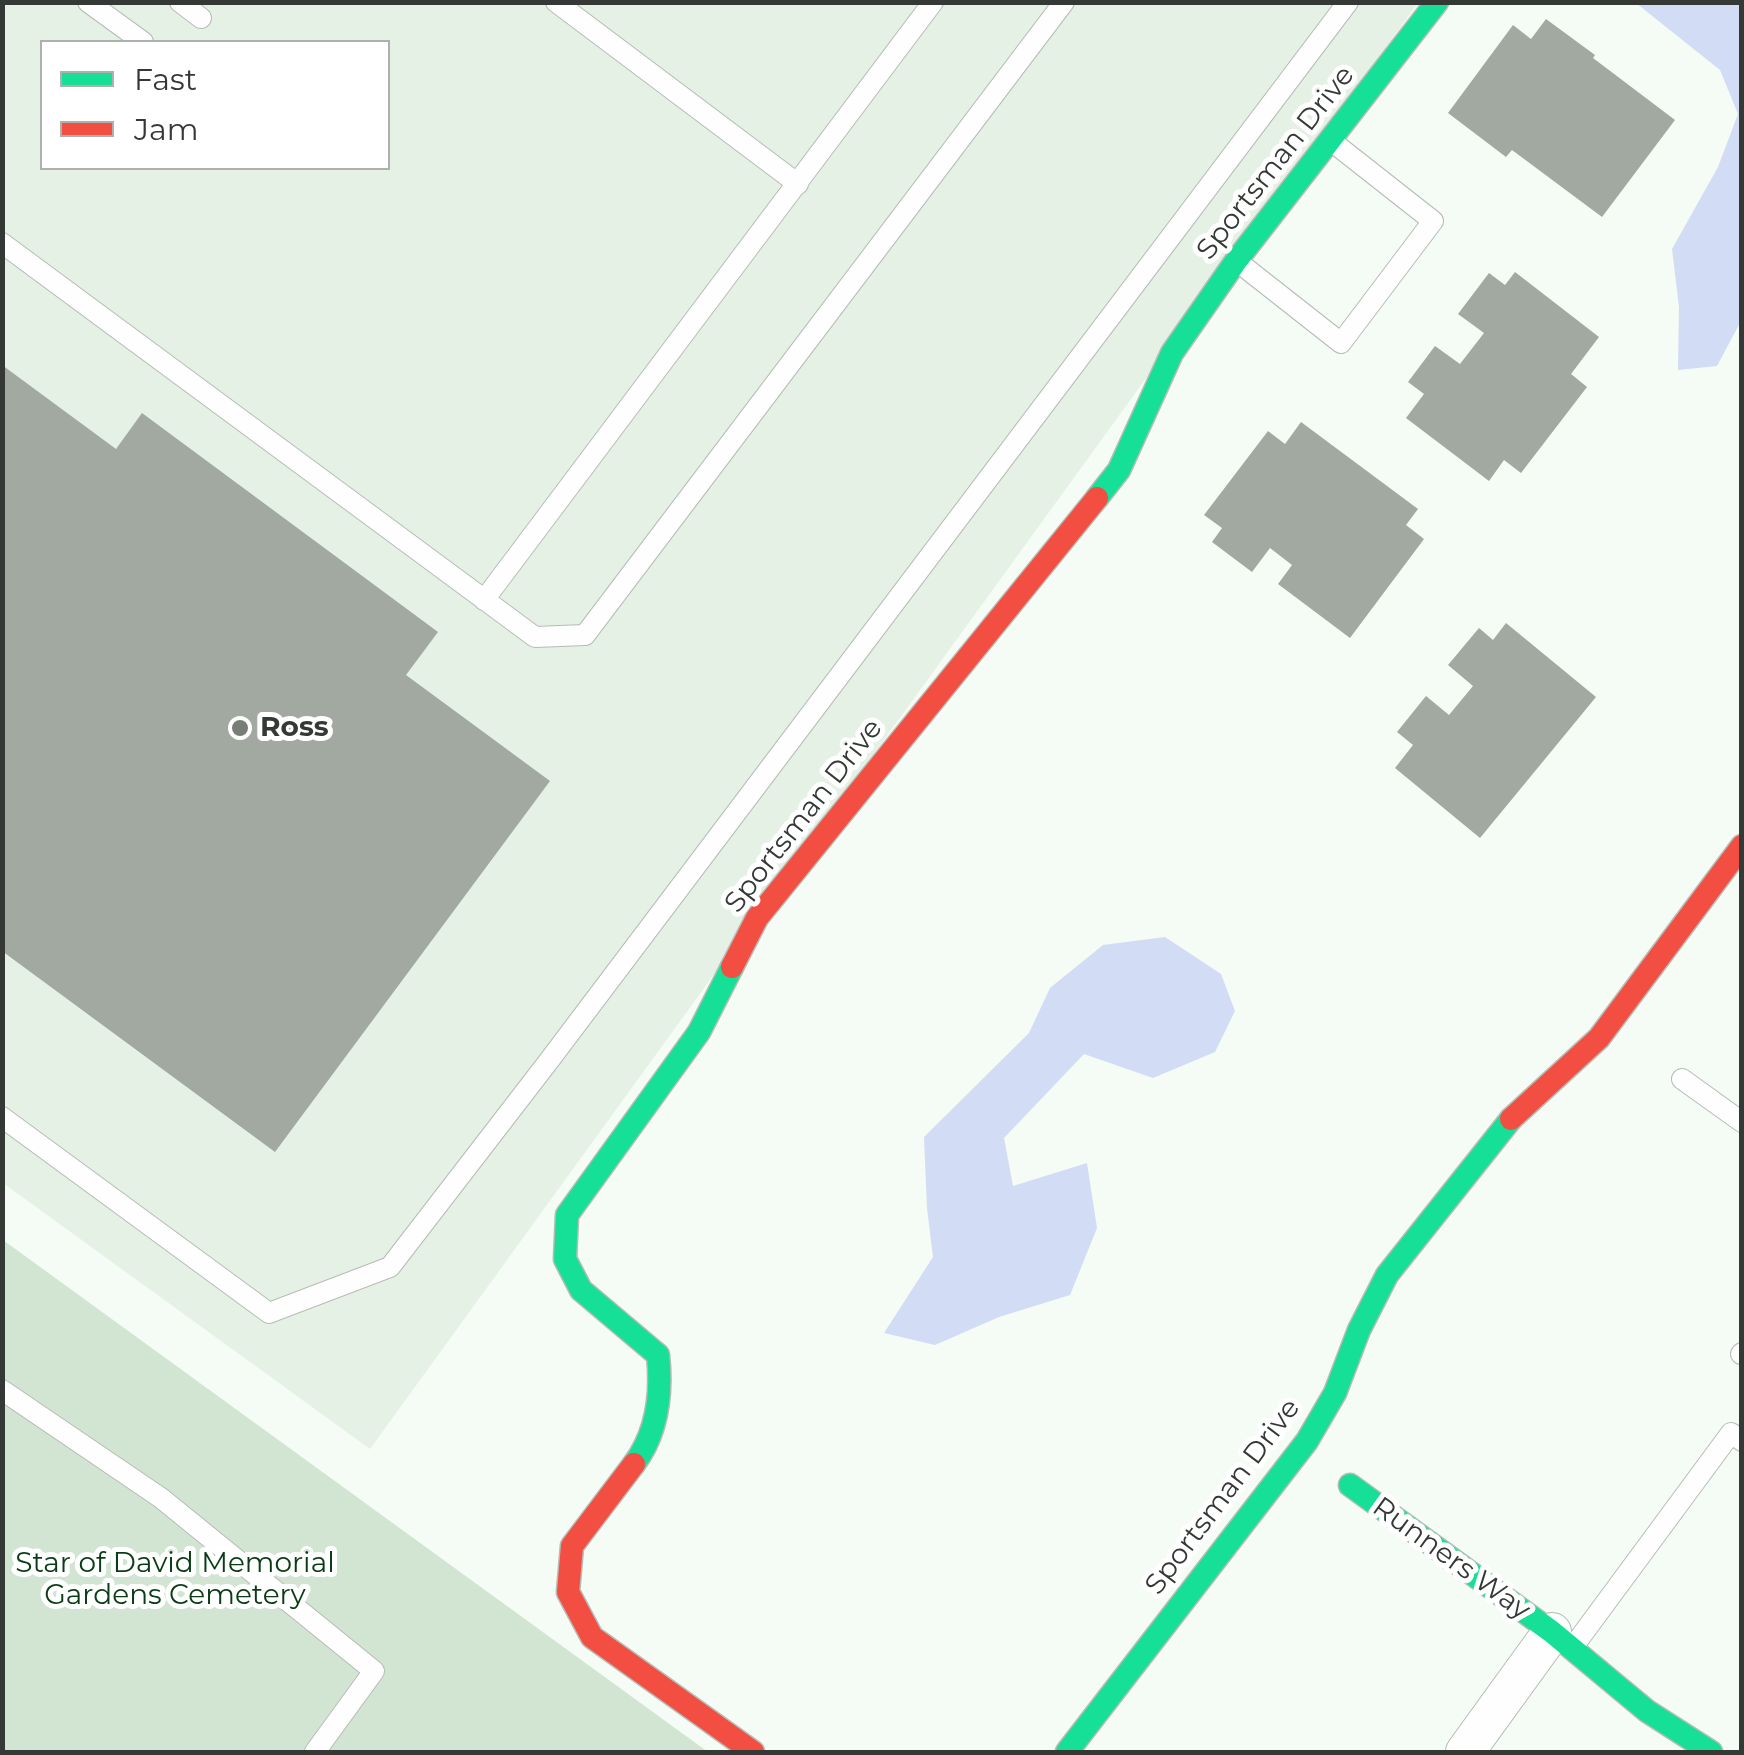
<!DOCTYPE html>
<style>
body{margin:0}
#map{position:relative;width:1744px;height:1755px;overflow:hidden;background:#f5fbf5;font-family:Montserrat,sans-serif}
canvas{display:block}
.frame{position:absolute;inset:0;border:5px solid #353935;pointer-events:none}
.legend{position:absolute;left:40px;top:40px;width:350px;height:130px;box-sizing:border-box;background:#fff;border:2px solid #aeb0ae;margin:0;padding:12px 18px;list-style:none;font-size:30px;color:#353935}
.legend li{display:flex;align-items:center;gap:20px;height:50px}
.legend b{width:50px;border:2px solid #aeb0ae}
</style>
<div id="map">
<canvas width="1744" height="1755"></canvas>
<div class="frame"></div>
<ul class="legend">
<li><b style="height:12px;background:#16e098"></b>Fast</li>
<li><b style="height:12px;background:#f24e42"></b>Jam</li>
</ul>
</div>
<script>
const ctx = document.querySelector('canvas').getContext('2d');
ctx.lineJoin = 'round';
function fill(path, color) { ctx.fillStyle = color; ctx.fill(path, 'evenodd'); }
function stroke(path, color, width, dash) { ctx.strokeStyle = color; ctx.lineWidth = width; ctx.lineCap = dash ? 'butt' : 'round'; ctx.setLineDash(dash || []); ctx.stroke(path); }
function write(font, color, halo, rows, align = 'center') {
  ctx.font = font + ' Montserrat,sans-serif'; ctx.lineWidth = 10; ctx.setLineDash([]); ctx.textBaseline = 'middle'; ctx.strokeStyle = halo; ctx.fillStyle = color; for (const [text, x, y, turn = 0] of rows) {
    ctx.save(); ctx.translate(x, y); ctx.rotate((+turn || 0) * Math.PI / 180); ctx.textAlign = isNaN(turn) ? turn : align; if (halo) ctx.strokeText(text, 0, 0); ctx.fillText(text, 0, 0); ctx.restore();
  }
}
const built = new Path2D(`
 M3,3H1418L370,1449L3,1183ZM42,42H388V168H42Z`);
const green = new Path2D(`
 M3,1240L708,1752H3Z`);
const water = new Path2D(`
 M1636,3H1741V321L1717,366L1678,370L1679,307L1672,249L1718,167L1738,114L1720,70Z
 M1165,937L1221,974L1235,1011L1215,1052L1153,1078L1084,1054L1004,1138L1013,1186L1087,1163L1097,1228L1070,1295L999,1317L935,1345L884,1333L933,1257L927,1208L924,1137L1029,1033L1050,988L1103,945Z`);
const building = new Path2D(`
 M1546,19L1595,55L1593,58L1675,120L1602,217L1512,150L1506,157L1448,113L1513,25L1531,39Z
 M1515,272L1599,337L1571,374L1587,387L1521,473L1504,460L1489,481L1406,418L1424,394L1408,382L1435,346L1460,364L1484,333L1458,314L1489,273L1505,285Z
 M2,365L116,449L142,413L438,632L406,675L550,781L275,1152L2,951Z
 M1301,422L1418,509L1406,525L1424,539L1350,638L1278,584L1292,565L1270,548L1252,572L1212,542L1222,528L1204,515L1268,431L1285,444Z
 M1506,623L1596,697L1480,838L1395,768L1413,745L1397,732L1426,696L1449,715L1473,686L1448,665L1479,628L1493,640Z`);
const lane = new Path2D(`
 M88,2L143,42
 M180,2L201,18
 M556,2L798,184
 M2,243L535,637L585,635L1064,2
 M1238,262L1341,343L1433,221L1330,140
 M484,600L933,2
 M1682,1079L1742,1122
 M2,1117L269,1313L390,1267L548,1062L1348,2
 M1741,1354L1742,1353
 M2,1390L161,1498L374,1671L315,1752
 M1573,1647L1731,1433L1742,1441`);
const street = new Path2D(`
 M1465,1752L1552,1632`);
const fast = new Path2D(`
 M1097,498L1119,470L1172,353L1236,261L1437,2
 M634,1464C658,1432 662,1393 658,1355L581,1290L565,1259L567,1215L699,1032L732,967
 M1350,1485L1552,1632L1647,1711L1711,1752
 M1067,1752L1307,1441L1335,1393L1359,1330L1387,1275L1511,1119`);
const jam = new Path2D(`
 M732,967L757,918L1097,498
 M1511,1119L1599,1038L1742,846
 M634,1464L572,1546L568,1592L592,1637L753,1752`);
const markers = [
 [240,728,10,"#787d78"]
];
const streetNames = [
 ["Sportsman Drive",1276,163,-52],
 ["Sportsman Drive",804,816,-52],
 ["Sportsman Drive",1223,1497,-53],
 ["Runners Way",1451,1559,36]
];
const poiNames = [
 ["Ross",260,728]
];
const parkNames = [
 ["Star of David Memorial",175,1564],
 ["Gardens Cemetery",175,1596]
];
fill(built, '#e6f1e6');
fill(green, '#d2e5d3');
fill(water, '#d2dcf5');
fill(building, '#a1a9a1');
stroke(lane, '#b6bbb6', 22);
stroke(street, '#b6bbb6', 40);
stroke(fast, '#b6bbb6', 25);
stroke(jam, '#b6bbb6', 25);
stroke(lane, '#fefefe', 20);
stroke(street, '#fefefe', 38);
stroke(fast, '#16e098', 22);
stroke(jam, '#f24e42', 22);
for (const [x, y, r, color] of markers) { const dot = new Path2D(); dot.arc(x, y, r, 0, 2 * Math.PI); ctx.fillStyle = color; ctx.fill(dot); stroke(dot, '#fff', 4); }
write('28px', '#353935', '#fff', streetNames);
write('bold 28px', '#353935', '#fff', poiNames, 'left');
write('28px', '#0a3d15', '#fff', parkNames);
</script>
